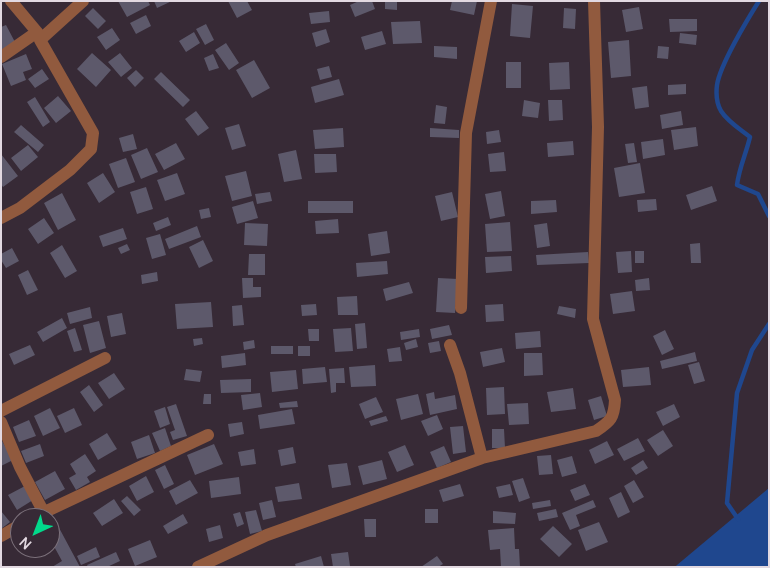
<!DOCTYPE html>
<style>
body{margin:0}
#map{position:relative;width:770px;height:568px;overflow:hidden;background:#372a36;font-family:Manrope,sans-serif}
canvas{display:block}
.frame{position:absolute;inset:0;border:2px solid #e2d9e1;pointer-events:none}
.north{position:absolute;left:10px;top:508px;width:50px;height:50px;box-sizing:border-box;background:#372a36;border:1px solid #7b707a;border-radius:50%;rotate:223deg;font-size:14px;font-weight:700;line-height:20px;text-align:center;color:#e2d9e1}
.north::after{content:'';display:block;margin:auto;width:18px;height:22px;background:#02d98b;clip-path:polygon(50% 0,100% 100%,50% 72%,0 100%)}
</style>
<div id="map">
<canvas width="770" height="568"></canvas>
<div class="frame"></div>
<div class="north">N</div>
</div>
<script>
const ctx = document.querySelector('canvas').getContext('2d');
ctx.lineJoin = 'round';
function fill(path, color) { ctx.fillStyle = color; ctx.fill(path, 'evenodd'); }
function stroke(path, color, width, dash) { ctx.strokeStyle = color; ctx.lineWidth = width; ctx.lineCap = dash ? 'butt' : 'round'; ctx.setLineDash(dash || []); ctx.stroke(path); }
const water = new Path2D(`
 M769,488V567H675L677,565Z`);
const stream = new Path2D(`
 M759,1C747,20 720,65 717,85C716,93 717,104 721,111C728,122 740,129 750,137C746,154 739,168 737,185L758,194L769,216
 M738,519L727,503L737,393L752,350L769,324`);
const building = new Path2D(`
 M118,1H148L150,5L127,17Z
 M154,1H172L157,8Z
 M228,1H247L252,10L237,18Z
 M359,1H372L375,9L355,17L350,5Z
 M385,1H397V10L385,9Z
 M452,1H477L474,15L450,10Z
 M512,4L533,6L530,38L510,36Z
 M639,7L643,29L626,32L622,10Z
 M93,8L106,21L98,29L85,16Z
 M564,8L576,9L575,29L563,28Z
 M329,11L330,22L311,24L309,13Z
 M146,15L151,26L136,34L130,23Z
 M669,19H697V31L670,32Z
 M420,21L422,43L393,44L391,22Z
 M206,24L214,40L205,45L196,29Z
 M6,25L16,44L1,52V27Z
 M112,28L120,40L106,50L97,37Z
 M326,29L330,42L316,47L312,33Z
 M382,31L386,44L365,50L361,37Z
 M194,32L200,43L186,52L179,41Z
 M680,33L697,35L696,45L679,43Z
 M629,40L631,76L611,78L608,42Z
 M226,43L239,63L229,70L215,50Z
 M434,46L457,47V59L434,57Z
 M658,46L669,47L668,59L657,58Z
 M92,53L111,70L96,87L77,69Z
 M120,53L132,68L121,77L108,62Z
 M26,54L32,69L23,72L26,80L11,86L2,64Z
 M213,54L219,68L209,71L204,58Z
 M254,60L270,88L252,98L236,70Z
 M506,62H521V88H506Z
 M569,62L570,89L550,90L549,63Z
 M329,66L332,77L320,80L317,69Z
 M42,69L49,79L35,88L28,79Z
 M136,70L144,78L135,87L127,78Z
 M161,72L190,100L183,107L154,79Z
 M339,79L344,95L315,103L311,87Z
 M686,84V94L668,95V85Z
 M647,86L649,107L635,109L632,88Z
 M58,96L71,111L56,123L44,108Z
 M35,97L50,122L43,127L27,102Z
 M524,100L540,103L538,118L522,116Z
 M548,100H562L563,120L549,121Z
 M436,105L447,107L445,124L434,123Z
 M196,111L209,128L198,136L185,119Z
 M681,111L683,125L662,129L660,115Z
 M239,124L246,146L232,150L225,128Z
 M21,125L44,145L38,152L14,132Z
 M696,127L698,146L674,150L671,130Z
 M343,128L344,147L315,149L313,130Z
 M430,128L459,130V138L430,137Z
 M499,130L501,142L487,144L486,132Z
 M133,134L137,149L123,152L119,138Z
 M663,139L665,155L643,159L641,142Z
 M573,141L574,155L548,157L547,143Z
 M176,143L185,159L164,170L155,154Z
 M634,143L637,162L628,163L625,144Z
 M28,145L38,157L21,171L11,158Z
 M147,148L158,172L141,179L131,155Z
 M296,150L302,179L284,182L278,154Z
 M504,152L506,171L490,172L488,154Z
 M1,154L18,176L3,187L1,184Z
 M314,154H336L337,172L315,173Z
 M126,158L135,182L118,188L109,164Z
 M640,163L645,193L619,197L614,168Z
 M246,171L252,196L232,201L225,176Z
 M103,173L115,192L99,203L87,183Z
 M177,173L185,194L165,201L157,180Z
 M712,186L717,201L691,210L686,195Z
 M146,187L153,209L137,214L130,192Z
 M501,191L505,216L490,219L485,194Z
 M270,192L272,201L257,204L255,194Z
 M452,192L458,217L441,221L435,196Z
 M62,193L76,220L58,230L44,203Z
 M656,199L657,210L638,212L637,200Z
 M556,200L557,212L531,214V201Z
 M253,201L258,218L237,224L232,207Z
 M308,201H353V213H308Z
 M209,208L211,217L201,219L199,210Z
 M168,217L171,225L156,231L153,223Z
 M44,218L54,233L38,244L28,229Z
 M338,219L339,233L316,234L315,221Z
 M510,222L512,251L487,252L485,224Z
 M245,223L268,224L267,246L244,245Z
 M547,223L550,246L537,248L534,225Z
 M197,226L201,237L169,249L165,239Z
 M123,228L127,239L103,247L99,236Z
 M387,231L390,253L371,256L368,234Z
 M160,234L166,255L152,259L146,238Z
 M203,240L213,261L199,268L189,247Z
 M700,243L701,263H691L690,244Z
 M127,244L130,250L121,254L118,248Z
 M62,245L77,271L65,278L50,253Z
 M12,248L19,261L6,268L1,260V254Z
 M631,251L632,272L618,273L616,252Z
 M635,251H644V263H635Z
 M588,252L589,263L537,265L536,255Z
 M249,254H265V275H248Z
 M511,256L512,271L486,273L485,257Z
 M387,261L388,274L357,277L356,263Z
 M28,270L38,290L27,295L18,275Z
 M157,272L158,281L142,284L141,275Z
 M242,278H253V287H261V297L243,298Z
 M438,278L458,279L455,313L436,312Z
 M649,278L650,290L636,291L635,280Z
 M409,282L413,293L386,301L383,289Z
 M632,291L635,311L613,314L610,294Z
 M357,296L358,315H338L337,297Z
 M211,302L213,327L177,329L175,304Z
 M316,304L317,315L302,316L301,305Z
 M503,304L504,321L486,322L485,305Z
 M242,305L244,325L233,326L232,306Z
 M559,306L576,309L575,318L557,314Z
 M90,307L92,318L70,324L67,313Z
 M122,313L126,334L111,337L107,316Z
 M62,318L67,328L43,342L37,332Z
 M99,321L106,348L90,353L83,325Z
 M365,323L367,348L357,349L355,324Z
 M449,325L452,335L432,339L430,329Z
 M75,328L82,350L74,352L67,331Z
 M351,328L353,351L335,352L333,329Z
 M308,329H319V341H309Z
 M419,329L420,337L401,340L400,332Z
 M665,330L674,349L662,355L653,336Z
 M540,331L541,347L516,349L515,333Z
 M202,338L203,344L194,346L193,339Z
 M416,339L418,347L406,350L404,343Z
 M254,340L255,348L244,350L243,342Z
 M439,341L441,351L430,353L428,343Z
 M30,345L35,355L14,365L9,354Z
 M271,346H293V354H271Z
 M298,346H310V356H298Z
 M400,347L402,361L389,362L387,349Z
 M502,348L505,362L483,367L480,352Z
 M695,352L697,361L662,369L660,361Z
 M245,353L246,365L222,368L221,356Z
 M524,353H542L543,375L524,376Z
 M699,362L705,381L694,384L688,365Z
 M375,365L376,386L351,387L349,367Z
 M325,367L327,382L303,384L302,369Z
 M649,367L651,385L623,387L621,370Z
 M344,368L345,383H336V392L331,393L329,369Z
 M186,369L202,371L200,382L184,380Z
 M296,370L298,389L272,392L270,372Z
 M114,373L125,389L109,399L98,383Z
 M251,379V392L221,393L220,380Z
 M89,385L103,405L94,412L80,392Z
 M504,387L505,414L487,415L486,388Z
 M573,388L576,409L551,412L547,392Z
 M434,392L435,399L455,395L457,409L430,415L426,394Z
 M260,393L262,407L243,410L241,395Z
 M204,394H211V404H203Z
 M418,394L423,414L401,420L396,399Z
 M601,396L607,416L594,420L588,400Z
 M376,397L383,412L365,419L359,404Z
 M297,401L298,407L280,408L279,403Z
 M528,403L529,424L509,425L507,404Z
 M176,404L187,436L173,440L170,432L175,430L167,407Z
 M674,404L680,417L663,426L656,412Z
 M165,407L170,424L160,428L154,411Z
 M50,408L60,428L43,436L34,416Z
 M74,408L82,425L65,433L57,416Z
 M292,409L295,424L260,429L258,415Z
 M437,415L443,429L428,436L421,421Z
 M386,416L388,421L371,426L369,421Z
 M29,420L36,436L19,442L13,427Z
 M242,422L244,434L230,437L228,424Z
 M463,426L466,452L453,454L450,427Z
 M165,428L171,446L160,451L152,433Z
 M492,429H504L505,448H492Z
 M663,430L673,446L658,456L647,440Z
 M107,433L117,449L98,460L89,444Z
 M149,435L155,453L137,459L131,442Z
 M638,438L645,451L624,461L617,449Z
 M1,439L13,460L1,466Z
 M607,441L614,455L595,464L589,450Z
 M40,444L44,456L26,463L21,451Z
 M214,444L223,464L195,475L187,455Z
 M405,445L414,465L397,472L388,452Z
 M444,446L451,462L437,468L430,452Z
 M293,447L296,463L281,466L278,450Z
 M254,449L256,464L241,466L238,452Z
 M85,454L96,471L87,477L90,482L76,490L69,478L76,474L70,464Z
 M551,455L553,474L539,475L537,456Z
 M572,456L577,473L562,477L557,460Z
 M382,460L387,479L363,485L358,466Z
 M643,460L648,468L636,475L631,468Z
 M347,463L351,485L332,488L328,465Z
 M165,465L174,484L164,489L155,470Z
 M55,471L65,489L45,500L35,482Z
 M146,476L154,492L137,501L129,486Z
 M239,477L241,494L211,498L209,481Z
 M523,478L530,498L519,502L512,481Z
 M190,480L198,493L176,505L169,491Z
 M634,480L644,497L633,503L624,486Z
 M299,483L302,499L278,502L275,487Z
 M460,484L464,496L443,502L439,490Z
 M510,484L513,495L499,498L496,487Z
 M585,484L590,495L575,501L570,490Z
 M25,486L33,500L17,510L8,495Z
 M621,492L630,512L618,518L609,498Z
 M127,496L141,510L134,516L121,501Z
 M114,499L123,513L102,526L93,513Z
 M272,500L276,517L263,520L259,503Z
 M550,500L551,506L533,509L532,503Z
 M593,500L596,507L576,515L580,526L570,530L562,513Z
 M425,509H438V523H425Z
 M556,509L558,517L539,521L537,513Z
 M256,510L262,531L250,534L245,512Z
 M1,511L10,522L1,529Z
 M493,511L516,513L515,524L493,523Z
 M240,512L244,524L237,527L233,514Z
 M183,514L188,523L168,534L163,526Z
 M364,519H376V537H365Z
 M599,522L608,542L586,551L578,530Z
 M57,524L80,567H52L62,561L50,539V528Z
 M220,525L223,538L209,542L206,529Z
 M553,526L572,544L559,557L540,539Z
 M514,528L515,549H519L520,567H501L500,549L490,550L488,530Z
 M150,540L157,557L135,566L128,549Z
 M96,547L100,557L81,565L77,556Z
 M116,552L120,561L107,567H88L87,565Z
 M348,552L350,566L333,567L331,554Z
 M321,556L324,567H296L295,564Z
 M437,556L443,564L438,567H421Z`);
const street = new Path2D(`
 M40,40L83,1
 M1,57L37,32
 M1,218L20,208L70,170L91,149L93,133L40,40L37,32L11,1
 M461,308L466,133L491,1
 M450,345L460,373L482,458
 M1,411L105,358
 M1,422L20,467L43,511
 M32,518L208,435
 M1,536L20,525
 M198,567L267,535L482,458L596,431C611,421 614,418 615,400L593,319L598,127L594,1`);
fill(water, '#1f478e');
stroke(stream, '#1f478e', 4.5);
fill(building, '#5d596b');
stroke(street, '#915a3e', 12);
</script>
